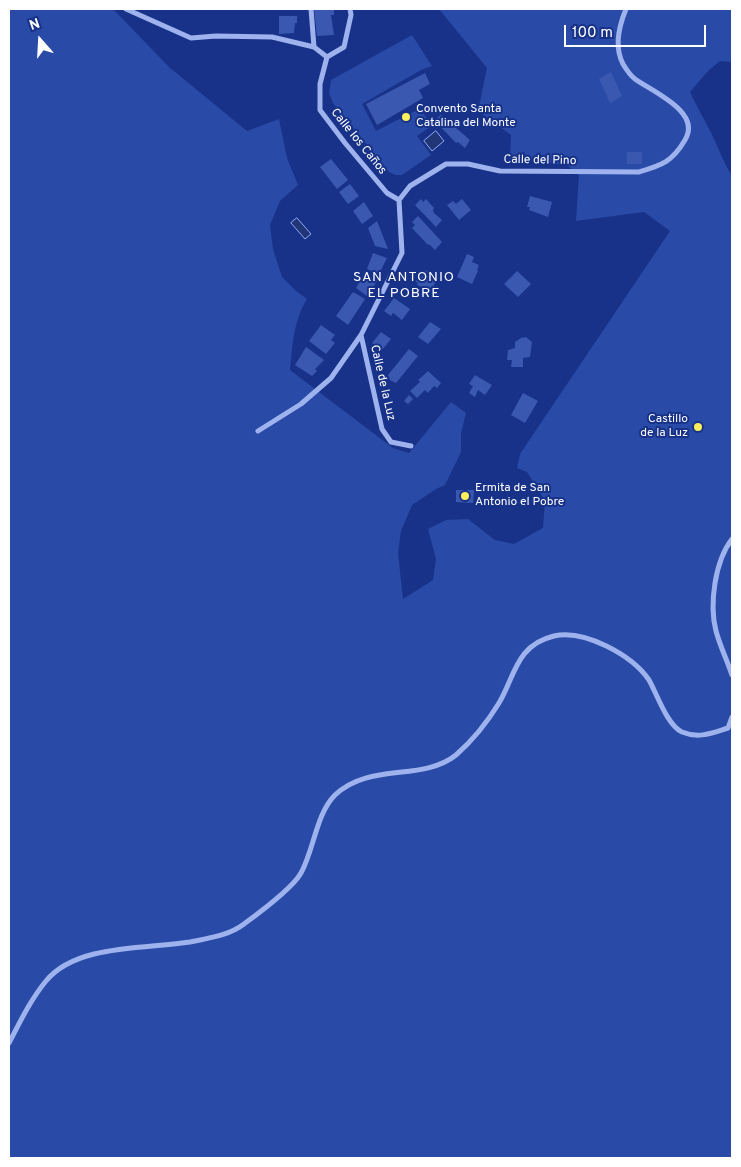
<!DOCTYPE html>
<meta charset="utf-8">
<style>
body{margin:0}
#map{position:relative;width:741px;height:1167px;overflow:hidden;background:#173288;font-family:Overpass,sans-serif}
canvas{display:block}
.frame{position:absolute;inset:0;border:10px solid #fff;pointer-events:none}
.north{position:absolute;left:15px;top:15px;width:50px;height:50px;-webkit-text-stroke:4px #173288;paint-order:stroke;rotate:341deg;font-size:14px;font-weight:700;line-height:20px;text-align:center;color:#fff}
.north::after{content:'';display:block;margin:auto;width:18px;height:22px;background:#fff;clip-path:polygon(50% 0,100% 100%,50% 72%,0 100%)}
.scale{position:absolute;left:564px;top:25px;width:142px;height:22px;box-sizing:border-box;border:2px solid #fff;border-top:0;padding-left:6px;font-size:15px;line-height:18px;white-space:nowrap;color:#fff;-webkit-text-stroke:4px #173288;paint-order:stroke}
</style>
<div id="map">
<canvas width="741" height="1167"></canvas>
<div class="frame"></div>
<div class="north">N</div>
<div class="scale">100 m</div>
</div>
<script>
const ctx = document.querySelector('canvas').getContext('2d');
ctx.lineJoin = 'round';
function fill(path, color) { ctx.fillStyle = color; ctx.fill(path, 'evenodd'); }
function stroke(path, color, width, dash) { ctx.strokeStyle = color; ctx.lineWidth = width; ctx.lineCap = dash ? 'butt' : 'round'; ctx.setLineDash(dash || []); ctx.stroke(path); }
function write(font, color, halo, rows, align = 'center') {
  ctx.font = font + ' Overpass,sans-serif'; ctx.lineWidth = 4; ctx.setLineDash([]); ctx.textBaseline = 'middle'; ctx.strokeStyle = halo; ctx.fillStyle = color; for (const [text, x, y, turn = 0] of rows) {
    ctx.save(); ctx.translate(x, y); ctx.rotate((+turn || 0) * Math.PI / 180); ctx.textAlign = isNaN(turn) ? turn : align; if (halo) ctx.strokeText(text, 0, 0); ctx.fillText(text, 0, 0); ctx.restore();
  }
}
const green = new Path2D(`
 M9,9H113L169,67L247,131L279,119L287,158L298,185L280,201L270,225L273,249L282,277L296,291L307,299C293,322 293,344 290,370L393,448L409,453L451,402L466,413L461,433V452L445,485L436,489L412,505L401,531L398,553L403,599L433,580L436,559L428,529L446,520L468,519L495,540L514,544L543,528L545,501L527,472L517,468L520,454L670,231L644,212L576,221L579,175L567,165L510,159L511,135L478,111L487,68L439,9H732V62L720,61L708,71L690,92C696,105 702,115 708,127C717,143 722,160 732,176V1158H9Z
 M412,35L432,66L421,70L362,104L376,131L419,109L433,125L417,136L431,155L402,175H396L389,172L333,103L329,93L331,80Z`);
const water = new Path2D(`
 M436,131L444,141L432,151L424,141Z
 M297,218L311,234L305,239L291,223Z`);
const building = new Path2D(`
 M314,9H334V15H331L334,35L317,36Z
 M279,16H297V23H295L294,33L279,34Z
 M611,72L622,96L610,103L599,79Z
 M425,73L430,84L419,90L423,98L377,125L366,104Z
 M441,115L470,140L465,148L458,142L456,143L434,120Z
 M627,152H642V164H627Z
 M331,159L348,180L337,189L320,167Z
 M350,184L359,196L348,204L339,192Z
 M530,196L552,202L548,217L529,210L530,207H527Z
 M421,199L423,202L426,199L434,208L433,210L434,213L442,220L436,227L415,205Z
 M462,199L471,210L459,220L447,205L453,201L456,204Z
 M364,202L373,216L362,224L353,211Z
 M418,216L442,242L435,250L429,244L428,245L412,228L415,225L412,222Z
 M377,221L388,249L375,246L368,228Z
 M373,253L387,258L379,274L367,269Z
 M467,254L474,257L472,262L479,265L477,270L478,271L472,284L457,277Z
 M425,270L438,277L431,291L417,285L418,283L416,282L418,276L422,277Z
 M517,271L531,284L518,297L504,284Z
 M364,274L377,281L367,296L356,288Z
 M353,292L365,299L348,325L336,316Z
 M394,298L410,309L402,320L393,313L391,316L384,311Z
 M430,322L441,329L428,344L418,337Z
 M321,325L335,335L331,340L335,343L326,354L309,341Z
 M381,332L391,339L382,350L372,343Z
 M526,337L532,342L530,357L523,358V367H511L512,360H507L508,350L515,348V342L521,338Z
 M306,347L324,360L315,369L317,371L312,376L295,365Z
 M409,349L418,356L396,383L390,380L388,375Z
 M428,371L441,383L437,388L434,386L428,393L425,390L417,398L410,391L420,382L418,380Z
 M475,375L492,385L485,395L478,390L475,397L469,393L473,386L469,384Z
 M523,393L538,401L525,423L511,415Z
 M409,395L413,399L408,404L404,401Z
 M456,490H474L473,503L456,502Z`);
const minor = new Path2D(`
 M126,9L191,38L216,36L272,37L314,47L327,57
 M311,9L314,47
 M350,9L351,15L344,47L327,57L320,84V110L345,143L387,193L399,200
 M361,335L382,429L391,442L411,446
 M258,431L301,404L331,378L361,335L402,253L399,200L410,186L446,164H468L500,171L639,172C662,165 672,162 685,140C702,112 653,92 635,79C631,76 626,69 623,64C614,47 619,26 626,9
 M732,539C715,561 709,604 716,631C720,646 727,660 732,675
 M9,1043C20,1022 31,999 46,981C76,944 146,949 190,942C209,938 228,936 244,924C259,913 292,889 301,873C314,850 316,814 335,795C370,762 422,782 456,755C472,741 488,721 499,703C515,676 516,645 554,636C584,629 632,655 649,680C657,694 667,725 682,732C699,739 712,733 728,728L732,717`);
const markers = [
 [406,117,5,"#ffef5b"],
 [698,427,5,"#ffef5b"],
 [465,496,5,"#ffef5b"]
];
const poiNames = [
 ["Convento Santa",416,110],
 ["Catalina del Monte",416,124],
 ["Castillo",688,420,"right"],
 ["de la Luz",688,434,"right"],
 ["Ermita de San",475,489],
 ["Antonio el Pobre",475,503]
];
const streetNames = [
 ["Calle los Caños",358,142,51],
 ["Calle del Pino",540,161,1],
 ["Calle de la Luz",382,383,77]
];
const neighbourhoodNames = [
 ["SAN ANTONIO",404,278],
 ["EL POBRE",404,294]
];
fill(green, '#294aa7');
fill(water, '#213676');
stroke(water, '#90aaf1', 1);
fill(building, '#3b58b0');
stroke(minor, '#9eb3ee', 5);
for (const [x, y, r, color] of markers) { const dot = new Path2D(); dot.arc(x, y, r, 0, 2 * Math.PI); ctx.fillStyle = color; ctx.fill(dot); stroke(dot, '#173288', 2); }
write('12px', '#fff', '#173288', poiNames, 'left');
write('12px', '#fff', '#173288', streetNames);
ctx.letterSpacing = '1px';
write('14px', '#fff', '#173288', neighbourhoodNames);
ctx.letterSpacing = '0px';
</script>
